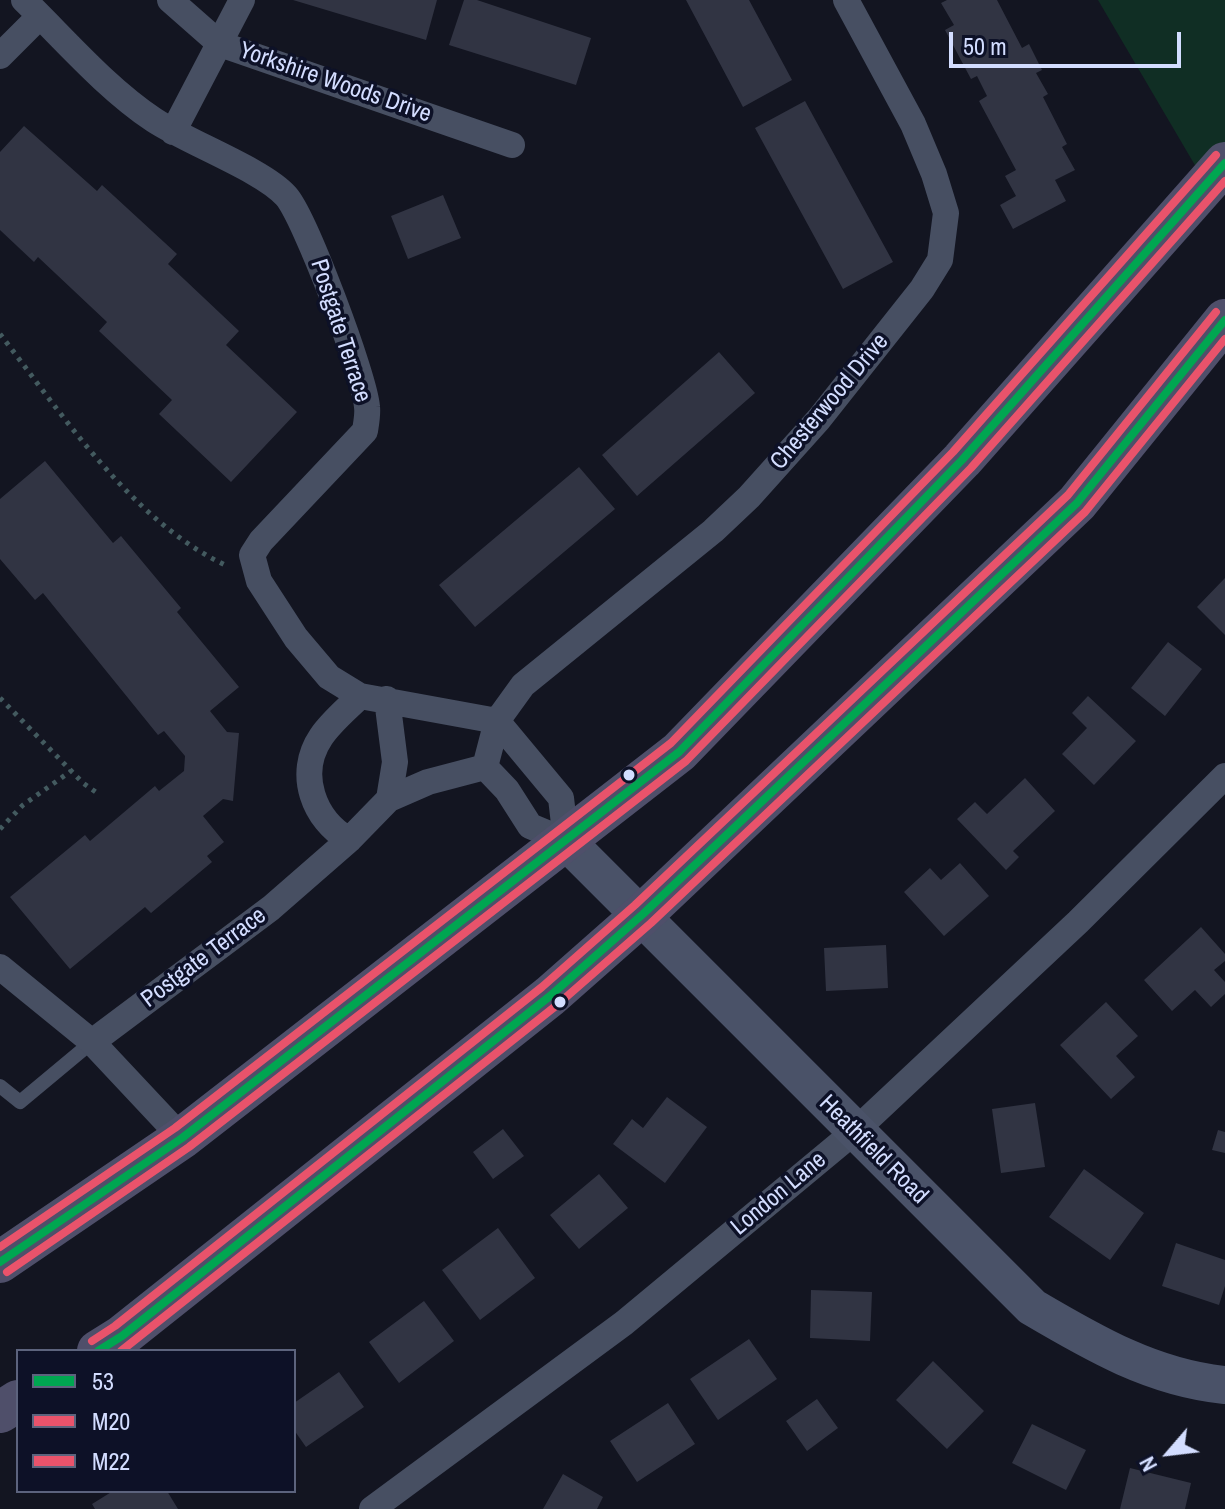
<!DOCTYPE html>
<style>
body{margin:0}
#map{position:relative;width:1225px;height:1509px;overflow:hidden;background:#131521;font-family:"Archivo Narrow",sans-serif}
canvas{display:block}
.legend{position:absolute;left:16px;top:1349px;width:280px;height:144px;box-sizing:border-box;background:#0d1127;border:2px solid #5c637d;margin:0;padding:10px 14px;list-style:none;font-size:24px;color:#d3ddff}
.legend li{display:flex;align-items:center;gap:16px;height:40px}
.legend b{width:40px;border:2px solid #5c637d}
.north{position:absolute;left:1129px;top:1413px;width:80px;height:80px;-webkit-text-stroke:6px #0d1127;paint-order:stroke;rotate:242deg;font-size:22px;font-weight:700;line-height:32px;text-align:center;color:#d3ddff}
.north::after{content:'';display:block;margin:auto;width:28px;height:36px;background:#d3ddff;clip-path:polygon(50% 0,100% 100%,50% 72%,0 100%)}
.scale{position:absolute;left:949px;top:32px;width:232px;height:36px;box-sizing:border-box;border:4px solid #d3ddff;border-top:0;padding-left:10px;font-size:24px;line-height:28px;white-space:nowrap;color:#d3ddff;-webkit-text-stroke:6px #0d1127;paint-order:stroke}
</style>
<div id="map">
<canvas width="1225" height="1509"></canvas>
<ul class="legend">
<li><b style="height:10px;background:#00a651"></b>53</li>
<li><b style="height:10px;background:#e9536b"></b>M20</li>
<li><b style="height:10px;background:#e9536b"></b>M22</li>
</ul>
<div class="north">N</div>
<div class="scale">50 m</div>
</div>
<script>
const ctx = document.querySelector('canvas').getContext('2d');
ctx.lineJoin = 'round';
function fill(path, color) { ctx.fillStyle = color; ctx.fill(path, 'evenodd'); }
function stroke(path, color, width, dash) { ctx.strokeStyle = color; ctx.lineWidth = width; ctx.lineCap = dash ? 'butt' : 'round'; ctx.setLineDash(dash || []); ctx.stroke(path); }
function write(font, color, halo, rows, align = 'center') {
  ctx.font = font + ' "Archivo Narrow",sans-serif'; ctx.lineWidth = 7; ctx.setLineDash([]); ctx.textBaseline = 'middle'; ctx.strokeStyle = halo; ctx.fillStyle = color; for (const [text, x, y, turn = 0] of rows) {
    ctx.save(); ctx.translate(x, y); ctx.rotate((+turn || 0) * Math.PI / 180); ctx.textAlign = isNaN(turn) ? turn : align; if (halo) ctx.strokeText(text, 0, 0); ctx.fillText(text, 0, 0); ctx.restore();
  }
}
const green = new Path2D(`
 M1098,0H1225V163L1206,184Z`);
const building = new Path2D(`
 M293,0H437L426,40Z
 M464,0H477L591,38L576,85L449,45Z
 M686,0H749L792,80L743,107Z
 M947,0H997L1022,48L1029,44L1042,70L1036,73L1048,94L1043,97L1067,144L1062,147L1075,170L1055,180L1066,201L1013,229L1000,205L1016,196L1005,176L1016,170L979,101L987,96L977,76L971,79L945,30L954,25L941,3Z
 M805,101L893,262L843,289L755,128Z
 M24,126L97,191L102,185L177,254L168,264L239,331L226,345L297,412L231,482L159,414L172,400L99,331L107,322L38,257L34,262L0,230V152Z
 M443,195L461,238L408,259L391,216Z
 M719,352L755,393L637,496L602,455Z
 M45,461L113,543L121,536L181,608L177,612L239,687L210,711L227,732L239,733L233,801L223,799L203,816L224,842L207,856L212,862L151,913L145,907L70,969L10,897L85,835L90,841L155,786L159,791L184,771L185,756L164,731L158,735L43,593L35,600L0,559V499Z
 M579,467L615,509L475,627L439,585Z
 M1225,578V635L1197,607Z
 M1168,642L1202,669L1165,716L1131,688Z
 M1088,696L1136,741L1094,785L1062,754L1087,728L1072,713Z
 M1025,778L1055,811L1013,851L1019,857L1006,870L957,819L975,802L987,814Z
 M960,863L989,896L944,936L904,892L930,868L941,880Z
 M1201,927L1225,954V961L1214,970L1225,982V994L1211,1007L1195,990L1172,1011L1144,980Z
 M886,945L888,988L826,991L824,948Z
 M1106,1002L1138,1036L1116,1056L1135,1077L1111,1099L1060,1045Z
 M667,1097L707,1127L665,1183L613,1144L632,1119L643,1128Z
 M1035,1103L1045,1167L1001,1173L992,1109Z
 M503,1129L524,1156L493,1179L473,1152Z
 M1218,1130L1225,1132V1153L1212,1150Z
 M1084,1169L1144,1213L1110,1260L1049,1217Z
 M599,1174L628,1208L579,1249L550,1215Z
 M498,1228L535,1278L480,1320L442,1270Z
 M1176,1243L1225,1260V1286L1219,1305L1162,1286Z
 M811,1290L872,1292L870,1341L810,1338Z
 M424,1301L454,1341L399,1383L369,1342Z
 M749,1339L777,1379L718,1420L690,1379Z
 M933,1361L984,1411L947,1449L896,1400Z
 M339,1372L364,1407L306,1447L294,1430V1403Z
 M817,1399L838,1428L807,1451L786,1421Z
 M668,1403L695,1444L637,1482L610,1441Z
 M1032,1424L1086,1450L1066,1490L1012,1463Z
 M1130,1468L1191,1483L1185,1509H1120Z
 M563,1474L603,1497L597,1509H543Z
 M113,1491H167L178,1509H95L92,1504Z`);
const path = new Path2D(`
 M0,334C62,414 132,521 225,565
 M0,698L83,783L100,795
 M0,829L23,805L71,771`);
const lane = new Path2D(`
 M0,1086L20,1102L92,1042`);
const street = new Path2D(`
 M24,0C65,40 106,88 154,120C189,143 263,170 286,196C305,217 365,377 367,407C368,414 366,424 365,431L261,541L252,555L259,581L296,638L329,677L360,696L497,721L561,798L566,841L530,826L507,790L485,767
 M170,0L220,44L512,145
 M0,56L40,16
 M173,132L242,0
 M485,767L497,721L523,685L713,531L749,497L819,419L922,289L940,260L946,213L934,174L913,124L846,0
 M389,799L428,782L485,767
 M349,840C314,820 296,774 321,737C331,722 347,709 360,696
 M0,967L92,1042L182,1138
 M92,1042L271,908L349,840L389,799L395,762L387,699
 M372,1509L624,1323L854,1132L1078,922L1225,776`);
const secondary = new Path2D(`
 M566,841L1032,1307C1093,1343 1153,1378 1225,1385`);
const primary = new Path2D(`
 M0,1262L182,1138L679,752L962,460L1225,163
 M98,1351L122,1336L550,996L643,914L1077,503L1225,320
 M0,1412L18,1401`);
const bus1 = new Path2D(`
 M0,1262L182,1138L679,752L962,460L1225,163
 M98,1351L122,1336L550,996L643,914L1077,503L1225,320`);
const bus2 = new Path2D(`
 M7,1272L189,1147L686,761L971,468L1225,181
 M121,1351L557,1005L651,923L1085,512L1225,339`);
const bus3 = new Path2D(`
 M0,1247L175,1128L671,743L953,452L1216,155
 M92,1341L115,1326L542,987L635,905L1068,495L1216,312`);
const markers = [
 [629,775,7,"#d3ddff"],
 [560,1002,7,"#d3ddff"]
];
const streetNames = [
 ["Yorkshire Woods Drive",335,83,19],
 ["Postgate Terrace",340,331,72],
 ["Chesterwood Drive",830,402,-50],
 ["Postgate Terrace",204,958,-37],
 ["Heathfield Road",873,1150,45],
 ["London Lane",779,1194,-40]
];
fill(green, '#102e24');
fill(building, '#313443');
stroke(path, '#435a5f', 5, [4, 6]);
stroke(lane, '#474f62', 14);
stroke(street, '#474f62', 26);
stroke(secondary, '#4a5268', 38);
stroke(primary, '#4f4f6a', 42);
stroke(bus1, '#00a651', 8);
stroke(bus2, '#e9536b', 8);
stroke(bus3, '#e9536b', 8);
for (const [x, y, r, color] of markers) { const dot = new Path2D(); dot.arc(x, y, r, 0, 2 * Math.PI); ctx.fillStyle = color; ctx.fill(dot); stroke(dot, '#0d1127', 3); }
write('24px', '#d3ddff', '#0d1127', streetNames);
</script>
